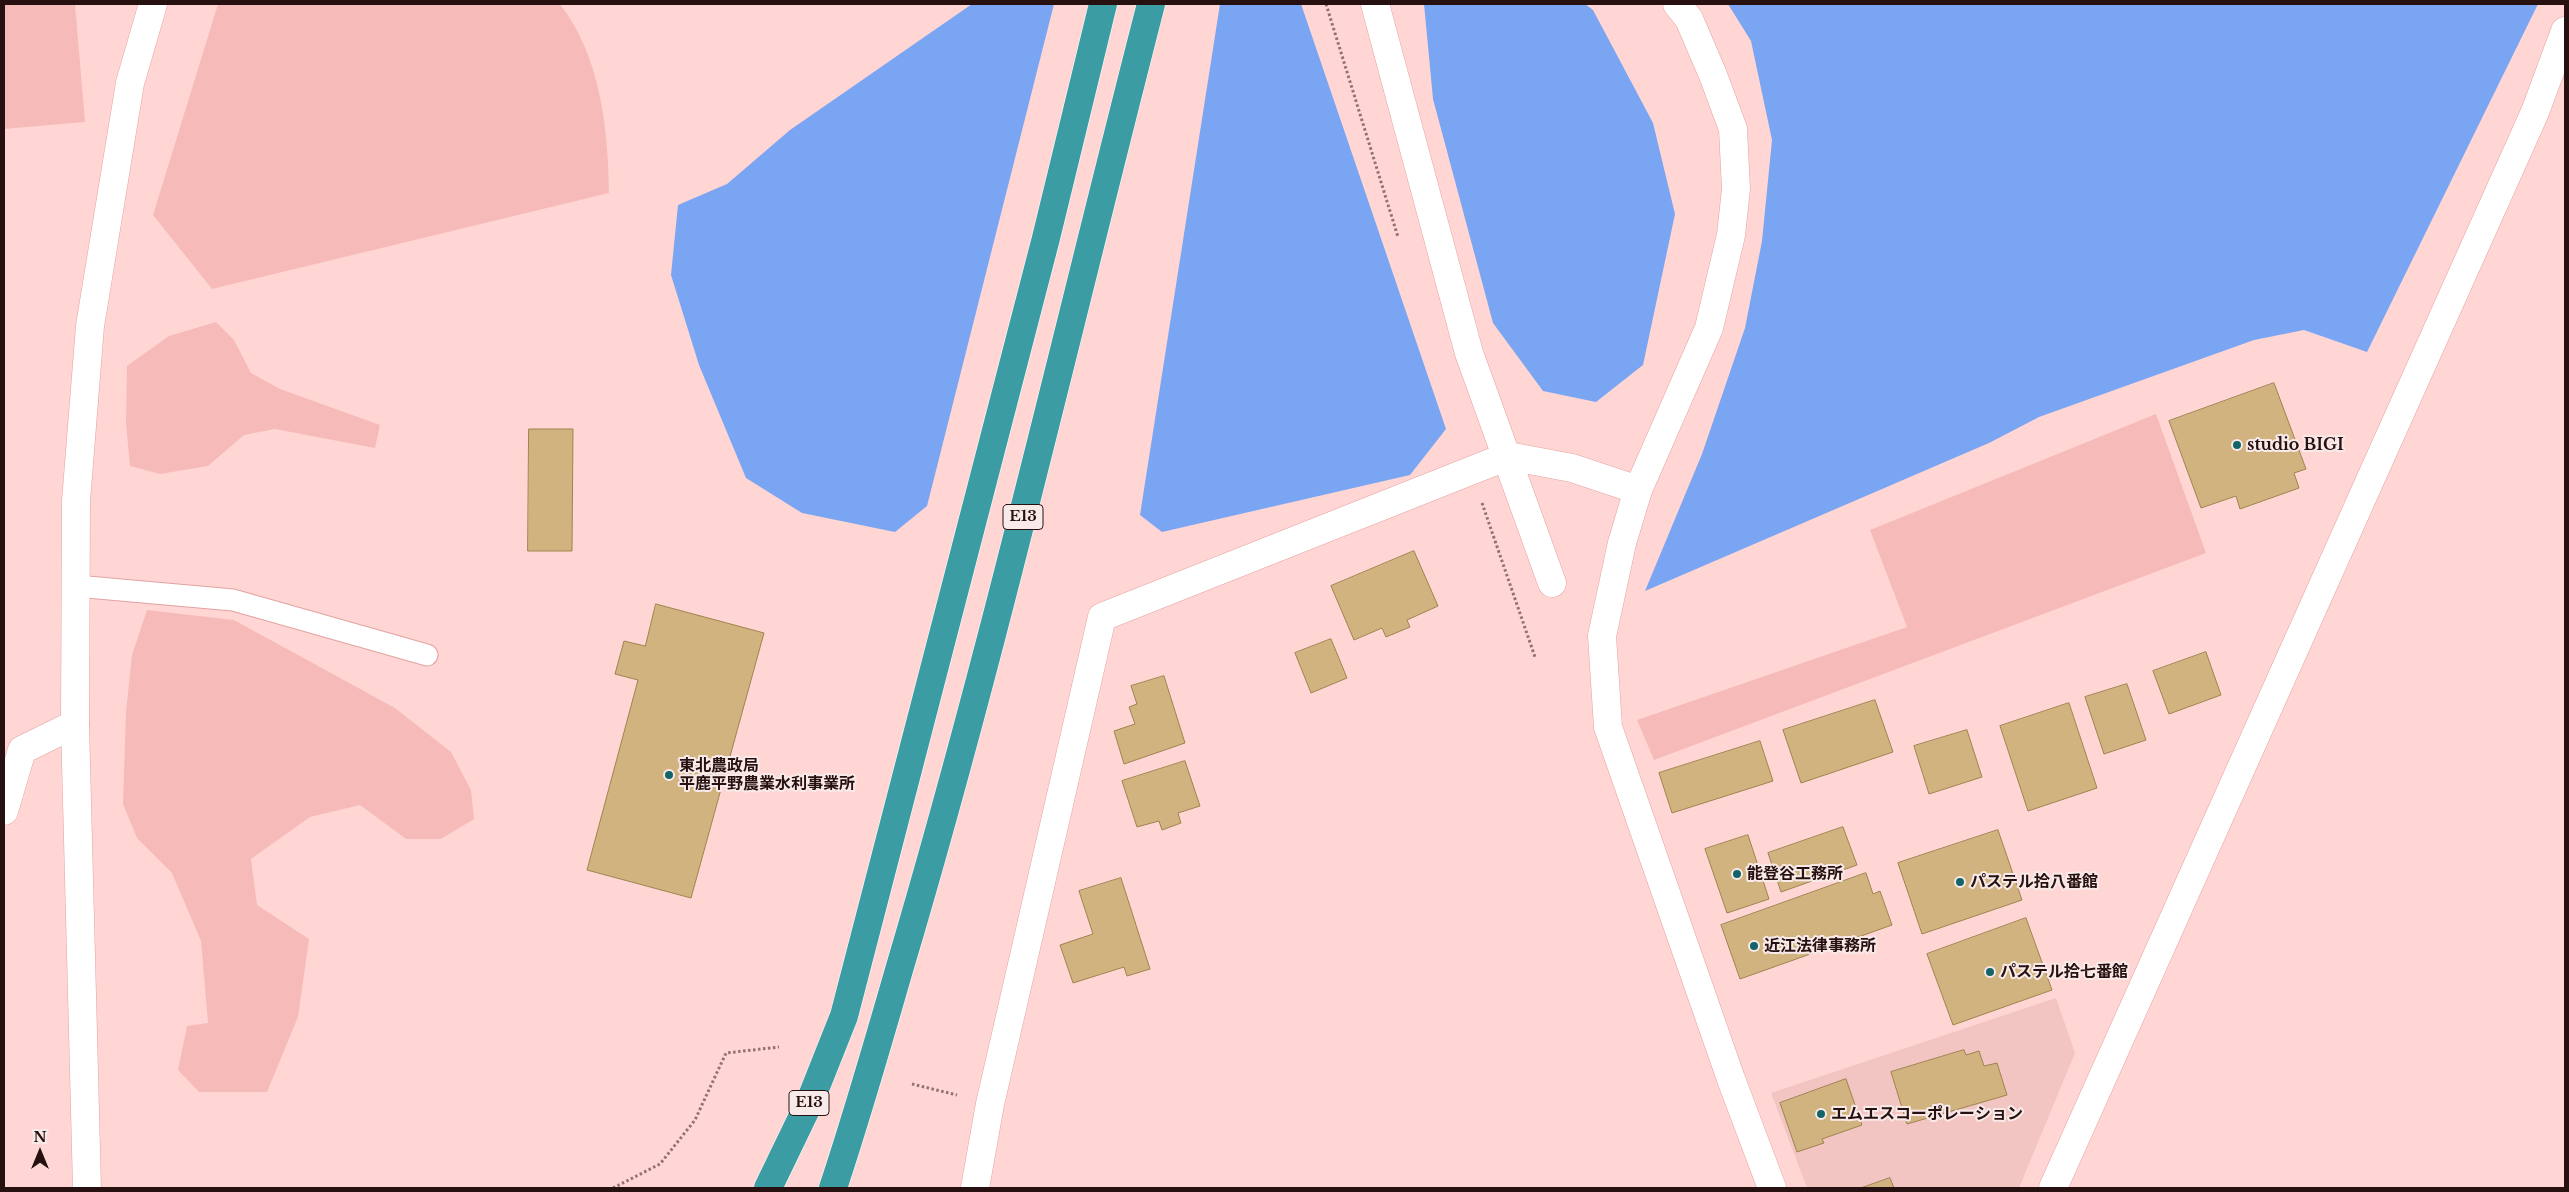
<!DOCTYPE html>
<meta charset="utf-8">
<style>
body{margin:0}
#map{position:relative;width:2569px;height:1192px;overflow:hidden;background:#ffd6d4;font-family:"Libre Baskerville",serif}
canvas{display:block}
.frame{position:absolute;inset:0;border:5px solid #271010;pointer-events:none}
.north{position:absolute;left:15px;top:1127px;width:50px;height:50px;-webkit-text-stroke:4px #f9eaea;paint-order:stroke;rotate:0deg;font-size:14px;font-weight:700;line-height:20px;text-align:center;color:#271010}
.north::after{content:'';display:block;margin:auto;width:18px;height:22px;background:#271010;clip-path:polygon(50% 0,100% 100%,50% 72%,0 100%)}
</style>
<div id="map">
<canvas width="2569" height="1192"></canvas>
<div class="frame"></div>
<div class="north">N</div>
</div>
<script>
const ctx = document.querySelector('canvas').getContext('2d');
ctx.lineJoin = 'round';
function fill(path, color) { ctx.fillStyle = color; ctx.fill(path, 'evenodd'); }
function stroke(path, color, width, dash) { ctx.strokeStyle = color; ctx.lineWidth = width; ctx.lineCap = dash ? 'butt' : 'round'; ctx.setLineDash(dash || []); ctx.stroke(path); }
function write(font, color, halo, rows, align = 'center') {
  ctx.font = font + ' "Libre Baskerville","Noto Sans JP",serif'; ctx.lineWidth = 4; ctx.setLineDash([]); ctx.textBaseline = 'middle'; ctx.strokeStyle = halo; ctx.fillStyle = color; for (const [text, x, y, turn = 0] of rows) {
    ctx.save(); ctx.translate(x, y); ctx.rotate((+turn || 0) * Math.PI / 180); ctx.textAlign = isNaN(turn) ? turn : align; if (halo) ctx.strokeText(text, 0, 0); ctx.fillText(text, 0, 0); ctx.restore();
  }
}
const built = new Path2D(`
 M2056,998L2075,1053L2019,1188H1807L1771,1093Z`);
const green = new Path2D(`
 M4,4H75L85,122L4,129Z
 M218,4H560C601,57 608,129 609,193L212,289L153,215Z
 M216,322L234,340L251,373L280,389L380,425L375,448L275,429L244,435L208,466L160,474L130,466L126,423L127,366L169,336Z
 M2156,414L2206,553L1654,760L1637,720L1907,627L1870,530Z
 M147,610L234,620L395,708L451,752L471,790L474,819L441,839H406L360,805L310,817L251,859L257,905L309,939L298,1017L267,1092H199L178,1070L187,1026L208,1023L201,941L172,873L137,838L123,804L126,712L132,655Z`);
const water = new Path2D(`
 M972,4H1054L927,506L895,532L802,513L746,478L699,365L671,275L678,205L727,184L790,130Z
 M1220,4H1301L1446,429L1410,475L1162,532L1140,515Z
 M1424,4H1585L1593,10L1653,123L1675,214L1643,365L1596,402L1543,391L1493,323L1433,99Z
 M1728,4H2538L2367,352L2304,330L2254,340L2039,417L1989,443L1645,591L1702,454L1745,328L1762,241L1772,140L1751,41Z`);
const building = new Path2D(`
 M2274,383L2306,469L2294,473L2299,488L2240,509L2236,496L2201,508L2169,421Z
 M529,429H573L572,551H528Z
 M1414,551L1438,606L1407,620L1410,627L1386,637L1382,628L1354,640L1331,586Z
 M656,604L764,633L691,898L587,870L638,680L615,674L624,641L645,646Z
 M1331,639L1347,678L1311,693L1295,653Z
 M2206,652L2221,695L2169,714L2153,671Z
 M1164,676L1185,743L1124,764L1114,731L1135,724L1129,707L1137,704L1131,686Z
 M2127,684L2146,740L2104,754L2085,697Z
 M1875,700L1893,752L1801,783L1783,730Z
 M2069,703L2097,788L2028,811L2000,726Z
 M1967,730L1982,777L1929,794L1914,746Z
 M1760,741L1773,781L1672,813L1659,773Z
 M1185,761L1200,806L1178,813L1181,823L1162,830L1159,821L1137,827L1122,781Z
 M1843,827L1857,865L1781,892L1768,853Z
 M1998,830L2022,900L1922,934L1898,863Z
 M1748,835L1769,899L1727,913L1705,849Z
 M1866,873L1873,894L1880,891L1892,925L1740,979L1721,925Z
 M1121,878L1150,969L1127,976L1124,967L1073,983L1060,945L1093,934L1079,891Z
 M2026,918L2052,990L1953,1025L1927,954Z
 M1964,1050L1966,1055L1979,1051L1984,1066L1997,1063L2007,1095L1907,1124L1891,1072Z
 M1846,1079L1862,1125L1822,1139L1824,1143L1797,1152L1780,1103Z
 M1890,1178L1894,1188H1861Z`);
const path = new Path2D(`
 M1326,4L1398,237
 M1482,503L1535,657
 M912,1084L957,1095
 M613,1188L660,1164L695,1120L726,1053L779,1047`);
const service = new Path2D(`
 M76,586L233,600L427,655`);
const minor = new Path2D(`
 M1375,4L1469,353L1552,583
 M4,811L22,750L75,724
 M975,1188L990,1104L1102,617L1508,456L1572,468L1638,490
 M2053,1188L2535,112L2565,31`);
const tertiary = new Path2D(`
 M1677,4L1689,19L1713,75L1733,129L1736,189L1731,235L1709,328L1638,490L1622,543L1602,636L1608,727L1731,1079L1772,1188
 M87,1188L75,724L76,501L90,326L130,83L153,4`);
const motorway = new Path2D(`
 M768,1188L811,1099L844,1016L1046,238L1103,4
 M833,1188C857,1116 878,1043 899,970C994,651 1068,326 1151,4`);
const markers = [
 [2237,445,5,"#136368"],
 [669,775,5,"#136368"],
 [1737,874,5,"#136368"],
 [1960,882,5,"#136368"],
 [1754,946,5,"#136368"],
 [1990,972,5,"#136368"],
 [1821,1114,5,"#136368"]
];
const shields = [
 [1023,517,40],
 [809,1103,40]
];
const shieldNames = [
 ["E13",1023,517],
 ["E13",809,1103]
];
const poiNames = [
 ["studio BIGI",2247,445],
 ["東北農政局",679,766],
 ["平鹿平野農業水利事業所",679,784],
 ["能登谷工務所",1747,874],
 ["パステル拾八番館",1970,882],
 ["近江法律事務所",1764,946],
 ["パステル拾七番館",2000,972],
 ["エムエスコーポレーション",1831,1114]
];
fill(built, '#f2c4c2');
fill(green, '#f6bbb9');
fill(water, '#79a5f3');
fill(building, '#d1b37f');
stroke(building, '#9f834f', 1);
stroke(service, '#e3a2a0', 23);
stroke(minor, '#e3a2a0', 29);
stroke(tertiary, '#e3a2a0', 29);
stroke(motorway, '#fff', 29);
stroke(path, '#927271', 3, [2.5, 2.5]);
stroke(service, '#fff', 21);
stroke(minor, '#fff', 28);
stroke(tertiary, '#fff', 28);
stroke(motorway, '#3b9da3', 28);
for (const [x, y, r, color] of markers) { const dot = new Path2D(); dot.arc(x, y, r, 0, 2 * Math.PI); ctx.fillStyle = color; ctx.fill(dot); stroke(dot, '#f9eaea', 2); }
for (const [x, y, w] of shields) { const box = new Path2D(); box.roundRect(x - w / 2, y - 12.5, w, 25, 4); ctx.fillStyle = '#f9eaea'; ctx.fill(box); stroke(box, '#271010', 1); }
write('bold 15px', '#271010', null, shieldNames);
write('bold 16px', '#271010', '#f9eaea', poiNames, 'left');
</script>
